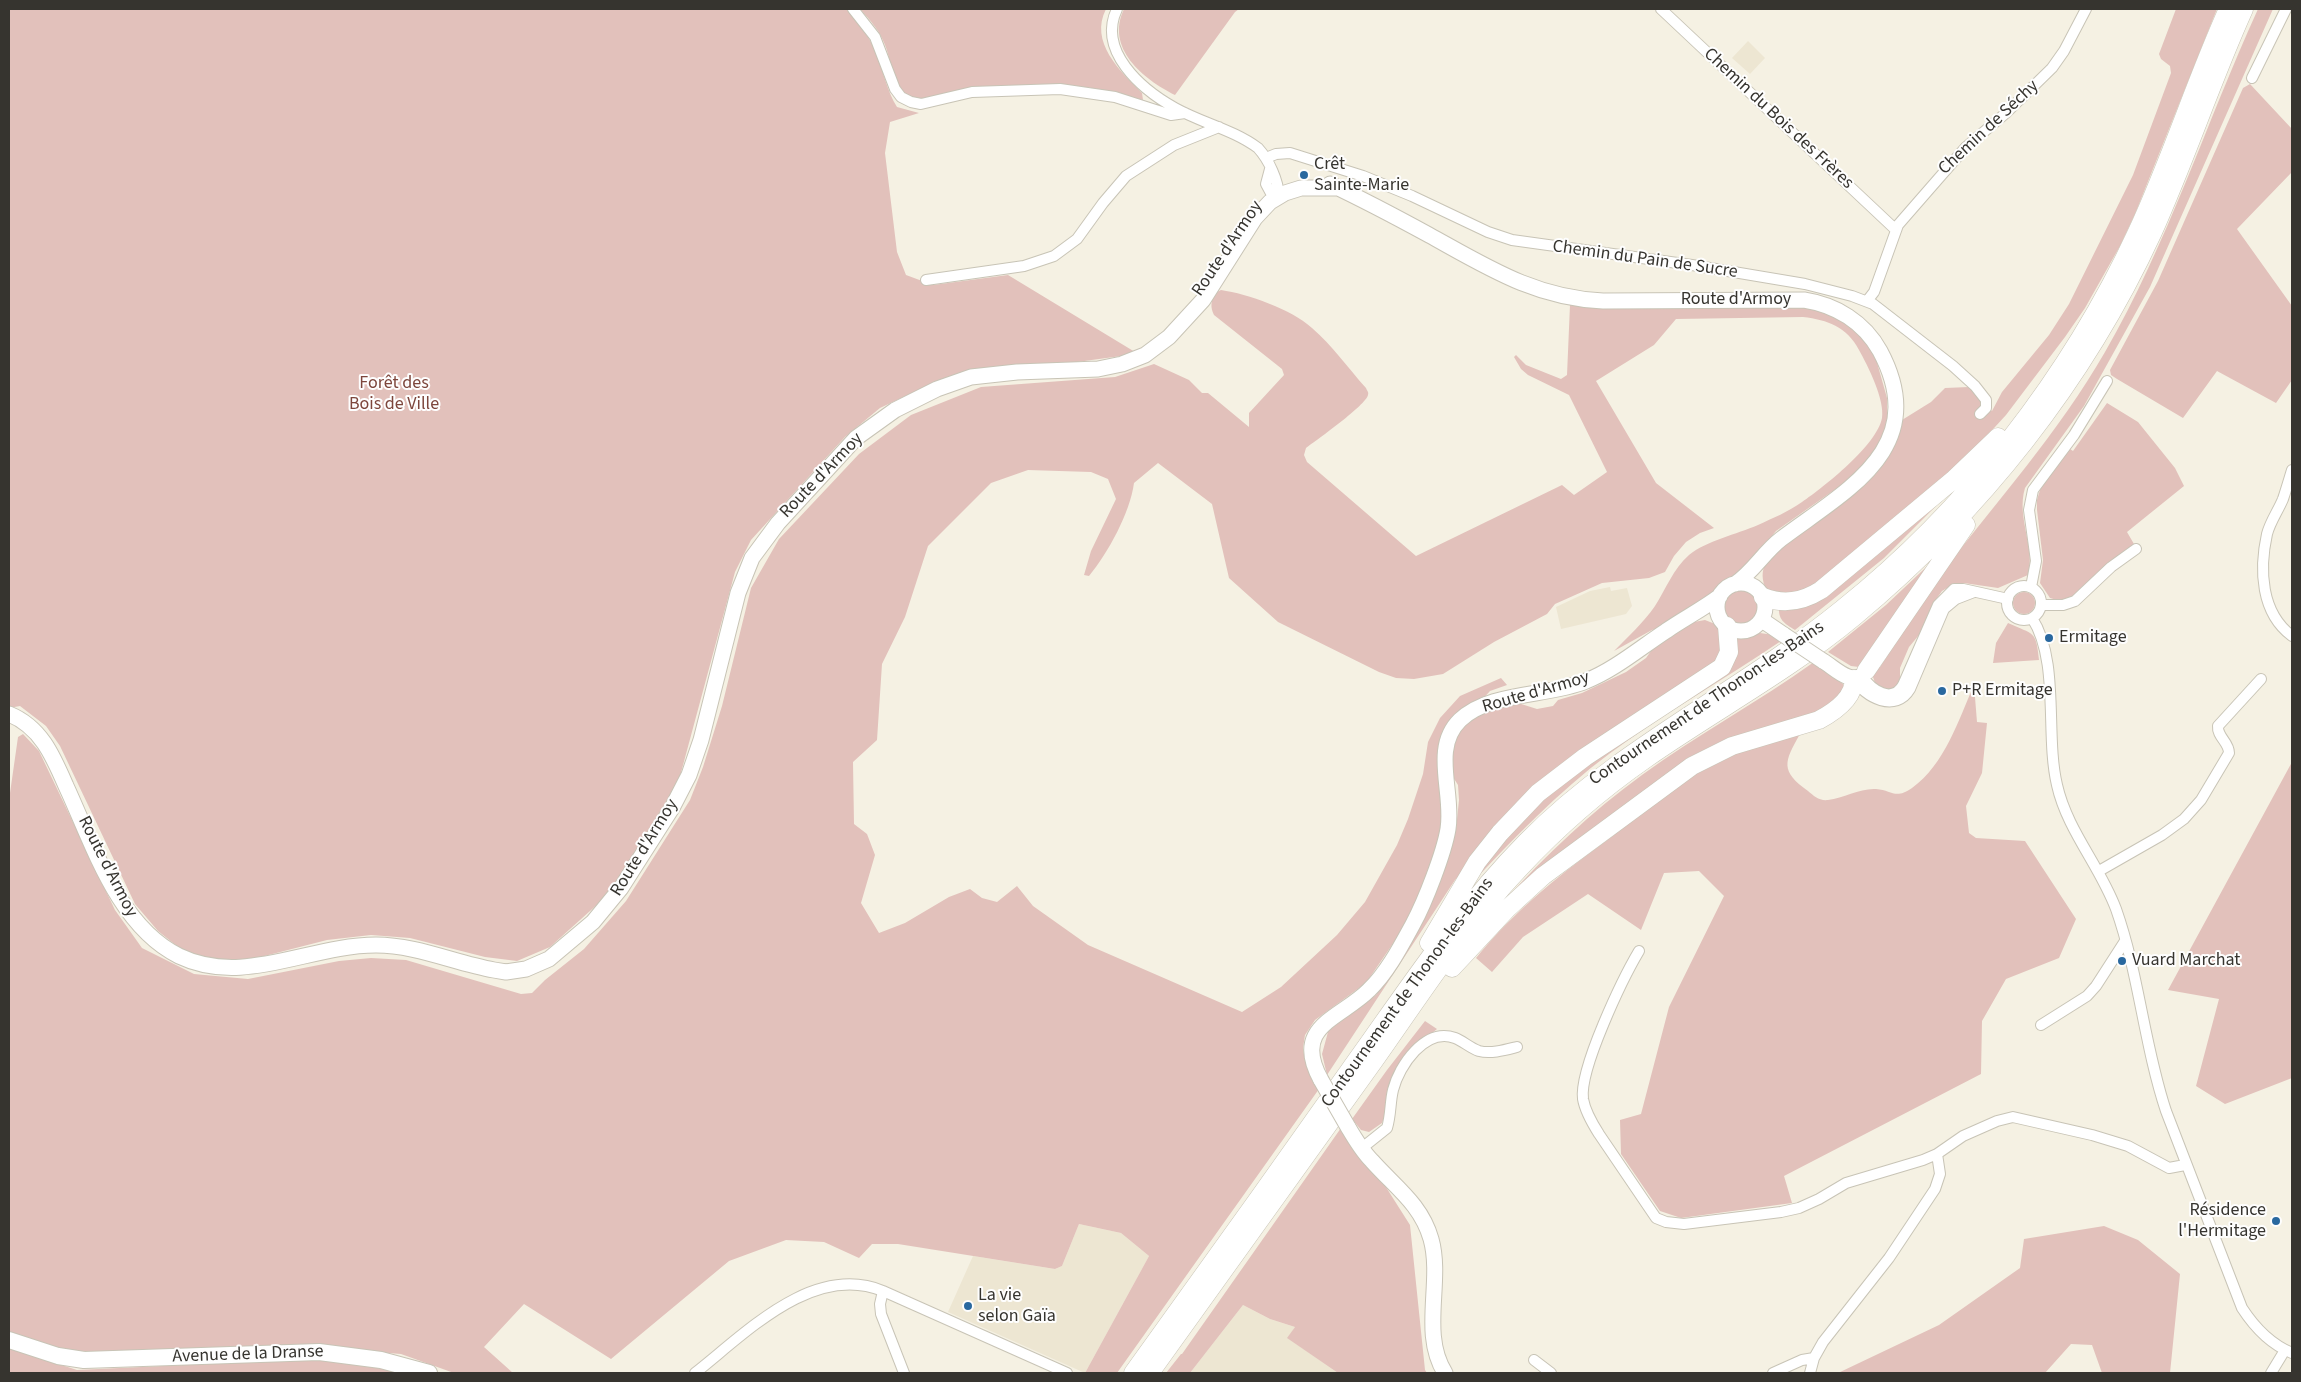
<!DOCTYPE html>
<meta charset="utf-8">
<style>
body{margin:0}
#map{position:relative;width:2301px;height:1382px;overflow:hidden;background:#f5f1e3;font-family:"Source Sans 3",sans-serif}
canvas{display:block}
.frame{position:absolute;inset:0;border:10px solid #36342f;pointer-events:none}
</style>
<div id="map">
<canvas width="2301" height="1382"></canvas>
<div class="frame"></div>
</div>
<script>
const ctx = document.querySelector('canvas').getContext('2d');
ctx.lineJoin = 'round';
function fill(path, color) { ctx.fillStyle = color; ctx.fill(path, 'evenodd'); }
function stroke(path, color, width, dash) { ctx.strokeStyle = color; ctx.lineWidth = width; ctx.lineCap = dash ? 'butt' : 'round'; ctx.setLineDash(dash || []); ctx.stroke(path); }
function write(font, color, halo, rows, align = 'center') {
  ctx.font = font + ' "Source Sans 3",sans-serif'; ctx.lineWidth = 4; ctx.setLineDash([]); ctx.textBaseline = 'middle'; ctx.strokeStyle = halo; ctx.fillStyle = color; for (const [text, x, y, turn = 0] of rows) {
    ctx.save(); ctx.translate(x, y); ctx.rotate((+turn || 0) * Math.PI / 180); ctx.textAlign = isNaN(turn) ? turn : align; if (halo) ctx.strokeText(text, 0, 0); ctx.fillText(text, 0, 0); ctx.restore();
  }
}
const built = new Path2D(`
 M1748,41L1765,58L1750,74L1732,58Z
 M1610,587L1611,591L1627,588L1632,606L1626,614L1561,629L1556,607L1590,591Z
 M1079,1224L1121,1233L1149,1256L1085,1373L948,1312L973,1256L1055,1269L1062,1266Z
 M1243,1305L1270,1319L1295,1327L1288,1338L1338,1373H1190Z`);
const green = new Path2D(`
 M9,9H847C858,23 871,38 877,55C884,73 887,91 897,107L919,113L890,122L885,153L897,252L906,275L933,285L1008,275L1135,352L1121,356L1077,362L981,370L935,382L880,408L845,437L751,540L735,572L679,780L629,864L600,902L550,947L517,961L485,957L410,938L371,935L327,940L245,961H202L183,951L158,931L135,904L60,746L46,726L20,706L9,708Z
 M860,9H1106C1089,42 1120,71 1142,93L1143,100C1118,93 1094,87 1067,85C1019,81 969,93 921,99C891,95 894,68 885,45C880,31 870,20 860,9Z
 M1124,9H1239L1235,12L1175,95C1143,79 1105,48 1124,9Z
 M2176,9H2217L2135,214L2120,246L2085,308L2065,337L2006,415L1984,439L1961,462L1823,580L1786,598L1766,589C1762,581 1761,571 1766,563C1790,530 1841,509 1870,480C1887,463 1897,443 1902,420L1931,402L1945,388L1969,387L1992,411L2002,392L2049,335L2069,304L2133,175L2171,73L2170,66L2161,59L2159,54Z
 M2258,9H2273L2150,287L2084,406L2025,488C2016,518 2036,548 2028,575L1998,588L1964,583L1952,585L1942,591L1934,602L1919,635L1909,647L1900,668V680L1894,689L1884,690L1875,683L1872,674L1877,666L1880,667C1900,636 1919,604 1941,574C1997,501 2059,432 2105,352C2168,243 2206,123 2258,9Z
 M2250,84L2292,129V172L2237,229L2292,306V380L2276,403L2217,371L2183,418L2117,379L2111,375L2110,370L2158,281L2243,88Z
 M1221,290C1248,294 1291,309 1312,328C1332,345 1348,368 1366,388C1367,391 1369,392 1368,395C1366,405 1317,440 1306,448L1304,455L1307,462L1416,556L1562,485L1574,495L1607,472L1569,395L1528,375L1521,369L1514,357L1516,355L1526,365L1561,379L1567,375L1570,305L1806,306L1841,318L1865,341L1876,359L1887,398V420L1882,440L1857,474L1776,531L1739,576L1723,584L1715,593L1659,628L1652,630L1614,651C1628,637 1644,622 1655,606C1666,589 1673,569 1689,555C1706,541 1737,534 1758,525C1773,518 1788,512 1802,502C1824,487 1877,445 1882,418C1885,400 1868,366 1859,350C1847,327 1828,320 1803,317L1676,319L1654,345L1596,381L1656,483L1714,528L1700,533L1686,542L1674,556L1665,572L1649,578L1602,583L1555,604L1547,614L1494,642L1443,674L1414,679L1396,678L1379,672L1278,622L1229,578L1212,504L1158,463L1134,483C1130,513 1108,553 1089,576L1084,575L1091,551L1116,499L1108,479L1091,472L1028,470L991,483L928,546L905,617L882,664L877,740L853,762L854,824L867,834L875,855L861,903L879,933L905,923L949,897L970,889L982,898L997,902L1017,886L1033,906L1088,945L1242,1012L1281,987L1337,935L1365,902L1397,845L1408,819L1423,774L1428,742L1440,718L1460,696L1501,678L1507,685L1490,691L1481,701L1458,714L1443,821L1439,838L1416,903L1405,926L1366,983L1315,1020L1305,1035L1303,1048L1305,1061L1319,1089L1117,1373H1085L1149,1256L1121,1233L1079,1224L1062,1266L1055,1269L898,1244H872L859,1258L824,1242L786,1240L729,1261L611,1359L524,1304L484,1347L513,1373H454L401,1354L302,1346L103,1354L61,1350L9,1334V800L18,737L23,734L39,751L115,910L142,948L194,974L248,979L339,961L371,958L406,960L521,994L532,993L545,980L584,949L626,901L690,800L703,767L722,706L751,588L779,539L859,454L911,415L981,387L1115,377L1154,364L1189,380L1202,393H1208L1249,427V413L1284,375L1282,369L1214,315C1210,307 1211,301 1215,293Z
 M2107,403L2138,422L2175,468L2184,486L2127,532L2134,544L2073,599L2057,600L2050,598L2040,583L2043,560L2037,510V500L2040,490L2046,479L2070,449L2073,451Z
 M1954,488L1884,558L1795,630C1784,623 1778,620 1779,606H1785Z
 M1940,554L1859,667L1851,666L1828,652L1886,605Z
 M1723 607a18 18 0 1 1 36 0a18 18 0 1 1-36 0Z
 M2013 603a11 11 0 1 1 22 0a11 11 0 1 1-22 0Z
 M1705,620L1715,624L1721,631L1720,660L1587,746L1455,880L1327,1075L1322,1054L1328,1032L1344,1017L1376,995L1417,932L1426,915L1456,829L1459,800L1458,785L1451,774L1454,740L1467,721L1488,710L1518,703L1537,709L1553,706L1558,700L1582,693L1626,672L1646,658L1656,644L1694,622Z
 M2008,623C2034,635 2036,630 2039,660L1993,663L1996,643Z
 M1760,633L1774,635V638L1781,641C1724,680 1664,713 1609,754C1558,792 1514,838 1470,885L1487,857L1552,787L1719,674L1733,636L1744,637Z
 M1814,662L1843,684L1844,688L1830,708L1745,737L1504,901C1546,855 1591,812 1642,775C1697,735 1758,702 1814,662Z
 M1974,685L1977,722L1987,723L1982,773L1966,806L1969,833L1976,838L2025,841L2076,919L2059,958L2006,979L1982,1021L1981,1074L1784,1176L1792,1203L1681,1218L1660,1211L1621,1154L1620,1120L1641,1114L1669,1007L1724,896L1699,871L1664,873L1641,930L1588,894L1523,937L1492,972L1476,958C1516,909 1563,872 1614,835L1612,832L1712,761L1800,734C1784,762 1780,771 1808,791C1814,796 1819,801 1828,800C1844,798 1860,788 1876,789C1892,790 1895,800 1912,788C1945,764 1958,721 1974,685Z
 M2292,762V1078L2225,1104L2196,1086L2219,999L2168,990Z
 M1425,1021L1437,1029L1414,1048L1382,1123L1369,1132L1361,1130L1352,1119L1387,1070Z
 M1341,1128L1357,1155L1384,1184L1410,1225L1425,1370L1427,1373H1338L1287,1338L1295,1327L1270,1319L1243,1305L1190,1373H1166L1181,1354H1182Z
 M2104,1226L2138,1240L2180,1274L2170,1373H2102L2092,1345L2071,1344L2045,1373H1838L1939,1325L2020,1268L2024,1239Z
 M9,1348L77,1370L311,1359L349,1362L402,1373H9Z`);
const minor = new Path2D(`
 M853,9L875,37L895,89L901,97L911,102L921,104L972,92L1060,89L1115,97L1171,115L1185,113
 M1117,9C1097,51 1141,89 1175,108C1202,123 1234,130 1258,148C1269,160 1278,180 1279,196
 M1661,9L1896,230
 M2252,78L2286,9
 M1266,158L1276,154L1290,153L1363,176L1412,196L1488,232L1512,240L1692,265L1805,284L1852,296L1873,304L1953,366L1975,386L1986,400V408L1980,414
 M1270,169L1266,184L1274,199
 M926,280L1024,266L1054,256L1077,239L1103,203L1126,176L1174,145L1219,127
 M1867,301L1874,292L1898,225L1966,147L2006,113L2052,68L2064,51L2086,9
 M2292,470C2289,480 2286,490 2283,499C2278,511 2270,522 2267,534C2259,570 2261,613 2292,636
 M2007 603a17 17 0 1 1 34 0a17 17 0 1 1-34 0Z
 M2031,587L2036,561L2029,510L2033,490L2074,435L2107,381
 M2041,605H2063L2075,601L2111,567L2136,549
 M2032,618C2060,661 2045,735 2057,785C2067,830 2100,866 2116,909C2139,974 2144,1045 2166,1111L2242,1308C2255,1328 2270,1344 2292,1353
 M1862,676C1871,689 1892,705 1903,685L1938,605L1954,589H1963L2008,599
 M1854,679C1865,698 1896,713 1910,689L1944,609L1956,599L1974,592
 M2099,871L2162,835L2184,819L2201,800L2229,753C2229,742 2217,737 2218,726L2261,679
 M1639,951C1623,978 1579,1069 1583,1099C1585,1111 1592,1123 1599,1134L1656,1218L1666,1222L1684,1224L1781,1212L1799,1208L1819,1199L1846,1183L1923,1160L1937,1154
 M2041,1025L2087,996L2096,986L2125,941
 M1362,1148L1387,1128C1391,1115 1390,1102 1393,1090C1399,1066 1425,1027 1455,1038C1463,1041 1470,1048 1479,1051C1491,1054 1505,1050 1517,1047
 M883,1291L880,1304L881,1314L904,1373
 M1534,1360L1551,1373
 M695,1373C745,1334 813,1262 883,1291L1067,1373
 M1773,1373L1802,1360L1814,1358
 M1810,1373L1814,1358L1823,1342L1889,1258L1935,1189L1940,1174L1937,1154L1963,1136L1997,1121L2013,1117L2092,1135L2128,1146L2169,1168L2185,1165
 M2271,1373L2285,1350`);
const secondary = new Path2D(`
 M1330,184C1364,200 1396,217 1429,235C1487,267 1535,298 1603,301L1804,300C1836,305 1864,322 1880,351C1932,448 1846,490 1781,539C1764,552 1753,572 1735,584
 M1717 607a24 24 0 1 1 48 0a24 24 0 1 1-48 0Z
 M1762,620L1784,635
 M1823,661C1835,668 1851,686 1864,674
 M9,714C41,727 53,756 66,786C93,844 118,926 179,956C243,987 309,945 376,945C416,945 455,963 494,970L506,972L526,969L549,959L593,922L621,888L672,808L689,775L701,740L738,593L752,558L778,523L856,438L895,410L937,389L971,377L1017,372L1098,369L1122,364L1145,355L1169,337L1203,300L1255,218L1270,202L1285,193L1301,188H1338
 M1321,1080C1291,1026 1340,1019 1369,990C1387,973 1401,946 1413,924C1425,902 1444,853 1448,829C1454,793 1431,748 1460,720C1490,691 1548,697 1586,681C1614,670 1640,648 1666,631C1683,619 1703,609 1720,596
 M1348,1127C1355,1139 1362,1151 1372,1161C1395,1187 1421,1204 1431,1239C1443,1282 1420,1333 1445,1373`);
const primary = new Path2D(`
 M9,1340L58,1356L84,1360L319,1352L381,1360L429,1373`);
const trunk = new Path2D(`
 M1763,597C1784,605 1802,602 1821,590L1953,480L1998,437
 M1866,671L1966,525
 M1429,943L1477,862L1500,833L1538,793L1585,757L1722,667L1729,652L1727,626
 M1452,968L1507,909L1543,876L1692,766L1732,746L1819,720C1834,712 1854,698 1854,679
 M1133,1373C1206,1272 1279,1170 1351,1068C1407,990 1459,910 1526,842C1619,747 1740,692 1842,609C1966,510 2070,377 2137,232C2171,159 2195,82 2228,9
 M1150,1373C1225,1269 1299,1165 1374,1061C1420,996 1464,927 1519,869C1558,827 1601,790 1647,758C1716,710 1789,671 1854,617C1980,512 2084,382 2153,232C2186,159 2211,82 2244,9`);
const secondaryBridge = new Path2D(`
 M1784,635L1823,661
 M1321,1080L1348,1127`);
const markers = [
 [1304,175,5,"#29689f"],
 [2049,638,5,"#29689f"],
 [1942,691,5,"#29689f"],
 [2122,961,5,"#29689f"],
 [2276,1221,5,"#29689f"],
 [968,1306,5,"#29689f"]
];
const streetNames = [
 ["Chemin du Bois des Frères",1778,119,43],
 ["Chemin de Séchy",1989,128,-43],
 ["Route d'Armoy",1228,249,-56],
 ["Chemin du Pain de Sucre",1645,260,8],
 ["Route d'Armoy",1736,300],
 ["Route d'Armoy",822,476,-46],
 ["Route d'Armoy",1536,693,-16],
 ["Contournement de Thonon-les-Bains",1707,704,-34],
 ["Route d'Armoy",645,848,-58],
 ["Route d'Armoy",107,867,63],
 ["Contournement de Thonon-les-Bains",1408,993,-54],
 ["Avenue de la Dranse",248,1355,-2]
];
const poiNames = [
 ["Crêt",1314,165],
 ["Sainte-Marie",1314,186],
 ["Ermitage",2059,638],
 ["P+R Ermitage",1952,691],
 ["Vuard Marchat",2132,961],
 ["Résidence",2266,1211,"right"],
 ["l'Hermitage",2266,1232,"right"],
 ["La vie",978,1296],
 ["selon Gaïa",978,1317]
];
const parkNames = [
 ["Forêt des",394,384],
 ["Bois de Ville",394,405]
];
fill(built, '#ede6d2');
fill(green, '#e2c1bb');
stroke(minor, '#c8c4b6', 12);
stroke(secondary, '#c8c4b6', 17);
stroke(primary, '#c8c4b6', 18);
stroke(trunk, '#c8c4b6', 19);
stroke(minor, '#fff', 10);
stroke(secondary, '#fff', 15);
stroke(primary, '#fff', 16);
stroke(trunk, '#fff', 18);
stroke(secondaryBridge, '#c8c4b6', 17, []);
stroke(secondaryBridge, '#fff', 15);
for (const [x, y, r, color] of markers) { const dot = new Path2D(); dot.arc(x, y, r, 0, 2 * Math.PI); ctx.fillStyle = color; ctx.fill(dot); stroke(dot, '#fefefe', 2); }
write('18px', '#36342f', '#fefefe', streetNames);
write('18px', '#36342f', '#fefefe', poiNames, 'left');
write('18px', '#7d463c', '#fefefe', parkNames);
</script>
